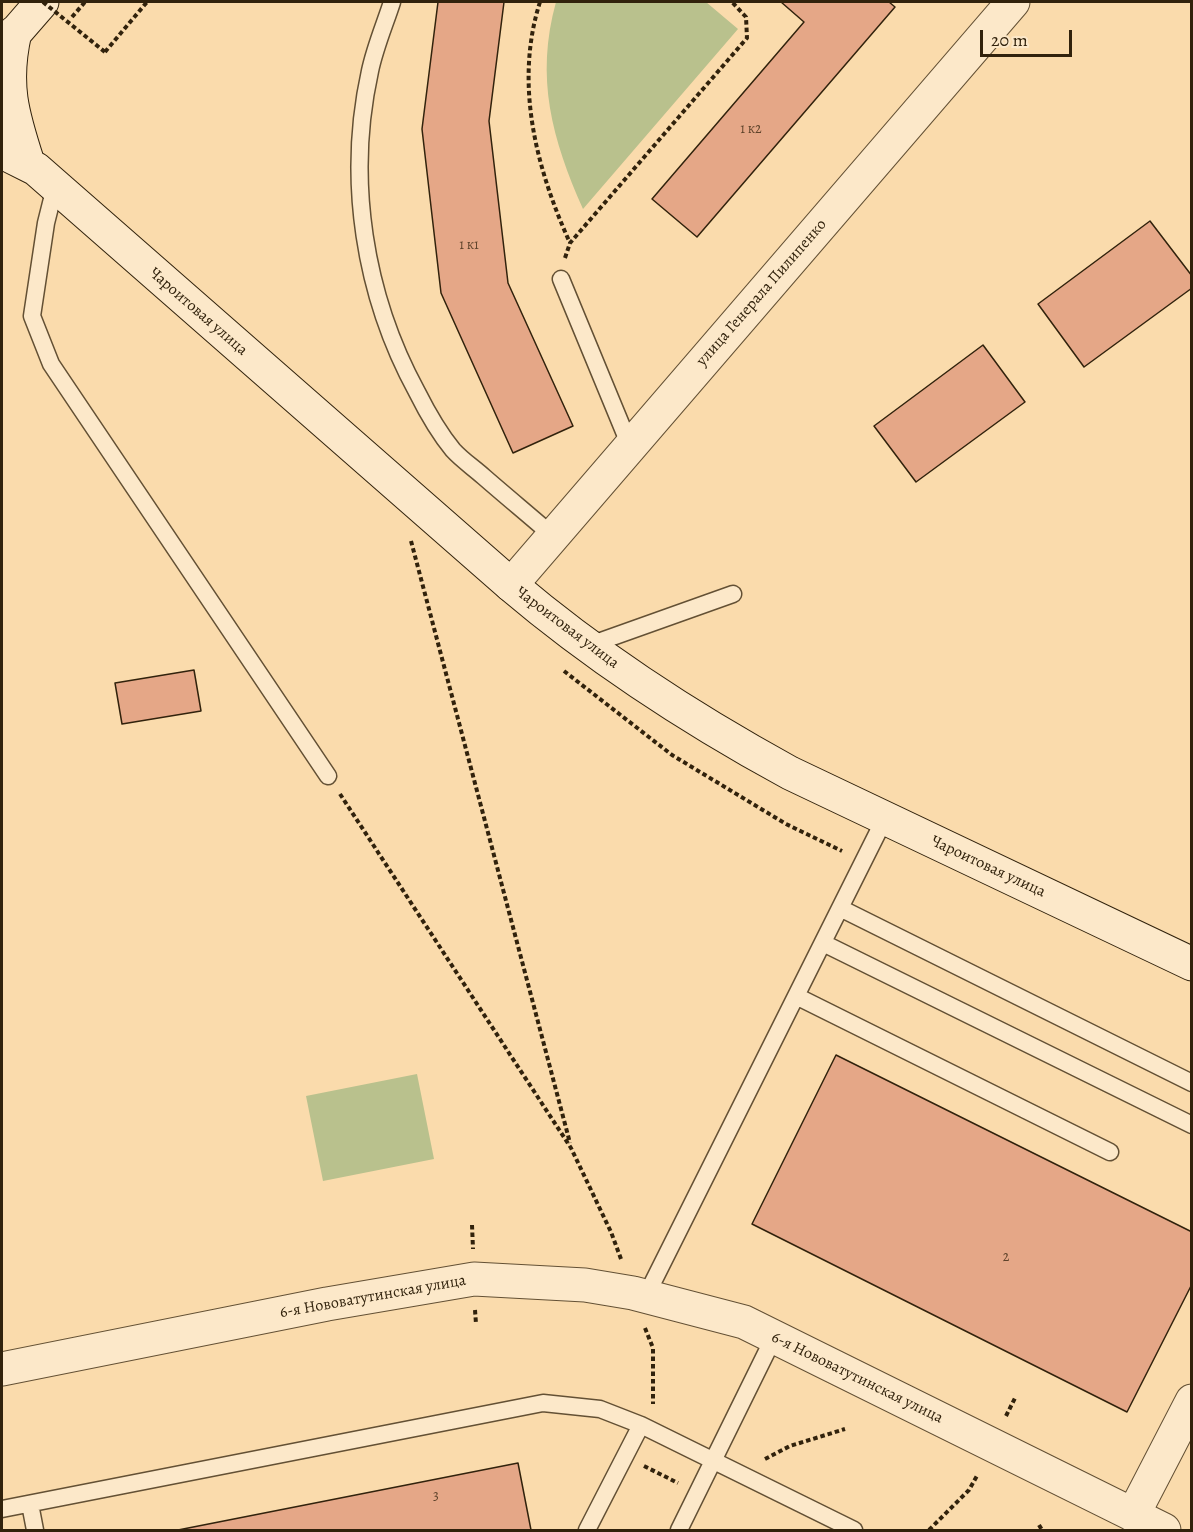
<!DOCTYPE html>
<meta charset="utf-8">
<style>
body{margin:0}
#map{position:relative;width:1193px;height:1532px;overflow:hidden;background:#fadbac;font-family:Alegreya,serif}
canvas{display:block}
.frame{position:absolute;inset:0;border:3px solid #31220c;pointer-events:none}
.scale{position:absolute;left:980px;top:30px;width:92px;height:27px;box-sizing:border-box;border:3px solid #31220c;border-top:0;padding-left:8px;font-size:18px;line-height:21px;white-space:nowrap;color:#31220c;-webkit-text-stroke:4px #fce8c9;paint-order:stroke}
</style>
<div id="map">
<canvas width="1193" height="1532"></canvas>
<div class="frame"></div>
<div class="scale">20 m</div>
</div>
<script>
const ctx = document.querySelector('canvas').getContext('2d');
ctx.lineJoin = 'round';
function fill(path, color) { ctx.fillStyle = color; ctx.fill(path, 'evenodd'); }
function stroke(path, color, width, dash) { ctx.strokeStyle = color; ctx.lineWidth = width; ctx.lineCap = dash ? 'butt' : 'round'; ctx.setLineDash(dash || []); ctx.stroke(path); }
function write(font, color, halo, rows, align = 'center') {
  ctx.font = font + ' Alegreya,serif'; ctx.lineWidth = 4.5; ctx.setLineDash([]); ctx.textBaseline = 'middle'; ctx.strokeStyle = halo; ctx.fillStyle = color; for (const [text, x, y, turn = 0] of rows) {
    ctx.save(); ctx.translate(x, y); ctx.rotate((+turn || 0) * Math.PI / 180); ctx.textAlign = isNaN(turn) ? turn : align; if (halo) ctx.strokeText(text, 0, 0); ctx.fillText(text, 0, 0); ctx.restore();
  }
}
const green = new Path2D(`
 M556,2H706L738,29L583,209C552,139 535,78 556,2Z
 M417,1074L434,1159L323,1181L306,1096Z`);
const building = new Path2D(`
 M438,2H504L489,121L508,283L573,426L513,453L441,293L422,129Z
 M781,2H889L895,7L697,237L652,199L804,22Z
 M1150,221L1192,276V288L1084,367L1038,304Z
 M983,345L1025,402L916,482L874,426Z
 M194,670L201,711L122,724L115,683Z
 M836,1055L1192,1232V1284L1127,1412L752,1224Z
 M518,1463L531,1530H178Z`);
const path = new Path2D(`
 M540,2C514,83 536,168 570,243
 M72,17L85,2
 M105,52L147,2
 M565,258L570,243L747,38L746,17L732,2
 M411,541L570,1143
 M564,671L672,755L786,824L842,851
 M340,794L571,1148L611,1232L621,1259
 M472,1225L473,1249
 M475,1310L476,1324
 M645,1328L653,1348V1404
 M1006,1416L1015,1398
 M765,1459L790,1446L845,1429
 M644,1466L678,1483
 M1039,1525L1042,1530
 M929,1530L969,1490L978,1474`);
const lane = new Path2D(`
 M392,2C385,24 375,47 370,71C346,179 364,295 417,392C427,412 439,433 453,450C462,460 474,468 484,477C507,497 530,516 553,536
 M55,187L46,223L32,316L51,364L328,776
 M561,279L630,446
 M587,646L733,594
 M840,908L1192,1083
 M823,943L1192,1125
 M796,996L1110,1152
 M646,1296L885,818
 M30,1504L35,1530
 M2,1509L543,1403L600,1409L641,1425L854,1530
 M587,1530L641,1425
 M679,1530L774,1337`);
const street = new Path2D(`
 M511,585L1013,2
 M2,1369L327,1304L474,1279L585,1285L633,1293L744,1322L1164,1530
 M1133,1515L1192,1401`);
const secondary = new Path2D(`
 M15,32C3,84 12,114 28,163
 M2,48L42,2
 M2,152L36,169L511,585C597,658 691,719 790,773L1192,964`);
const pathBridge = new Path2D(`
 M43,2L105,52`);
const numberNames = [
 ["1 к2",751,130],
 ["1 к1",469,246],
 ["2",1006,1258],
 ["3",436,1497]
];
const streetNames = [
 ["улица Генерала Пилипенко",762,293,-49],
 ["Чароитовая улица",198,312,41],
 ["Чароитовая улица",567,628,37],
 ["Чароитовая улица",988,867,25],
 ["6-я Нововатутинская улица",373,1297,-10],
 ["6-я Нововатутинская улица",857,1378,26]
];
fill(green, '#b9c18d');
fill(building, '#e5a787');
stroke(building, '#31220c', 1.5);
stroke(lane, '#635034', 19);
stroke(street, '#635034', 35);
stroke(secondary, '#31220c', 35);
stroke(path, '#31220c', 4, [4.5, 3]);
stroke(lane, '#fce8c9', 16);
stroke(street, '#fce8c9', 33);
stroke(secondary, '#fce8c9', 33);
stroke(pathBridge, '#31220c', 4, [4.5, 3]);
write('14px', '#5e432b', null, numberNames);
write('16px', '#31220c', '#fce8c9', streetNames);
</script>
